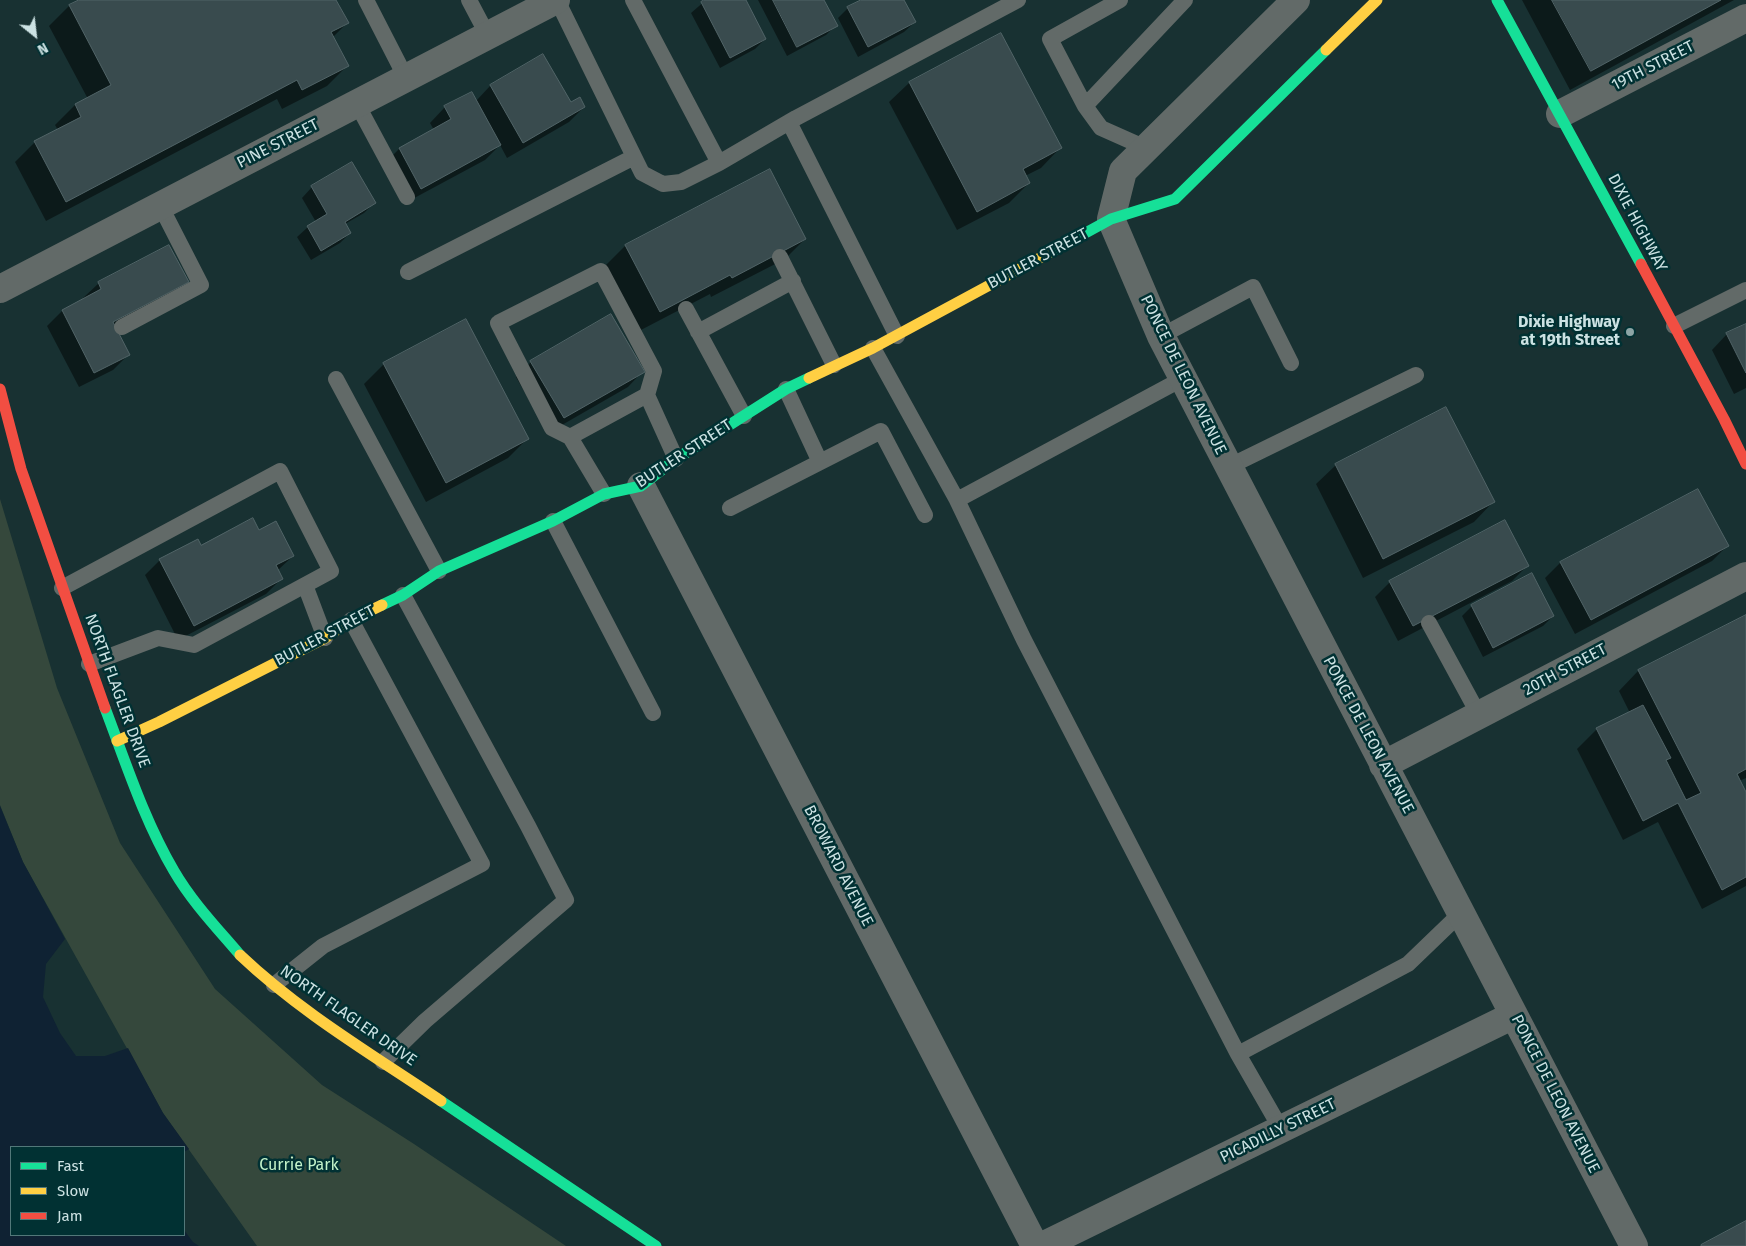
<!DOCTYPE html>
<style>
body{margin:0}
#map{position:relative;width:1746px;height:1246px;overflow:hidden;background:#183132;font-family:"Fira Sans",sans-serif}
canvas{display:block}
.legend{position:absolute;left:10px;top:1146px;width:175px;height:90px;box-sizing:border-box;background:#013133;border:1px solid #527879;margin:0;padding:6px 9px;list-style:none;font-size:15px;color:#cce2e3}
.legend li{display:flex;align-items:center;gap:10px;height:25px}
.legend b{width:25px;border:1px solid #527879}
.north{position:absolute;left:10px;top:10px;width:50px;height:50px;-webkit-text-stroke:4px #013133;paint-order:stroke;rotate:151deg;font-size:14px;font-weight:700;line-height:20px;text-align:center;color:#cce2e3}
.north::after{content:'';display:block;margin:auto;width:18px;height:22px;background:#cce2e3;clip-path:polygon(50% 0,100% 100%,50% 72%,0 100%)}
</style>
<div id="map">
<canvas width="1746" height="1246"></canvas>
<ul class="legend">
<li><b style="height:6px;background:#16e098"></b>Fast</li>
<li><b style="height:6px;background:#ffcf43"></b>Slow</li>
<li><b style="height:6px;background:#f24e42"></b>Jam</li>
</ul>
<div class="north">N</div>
</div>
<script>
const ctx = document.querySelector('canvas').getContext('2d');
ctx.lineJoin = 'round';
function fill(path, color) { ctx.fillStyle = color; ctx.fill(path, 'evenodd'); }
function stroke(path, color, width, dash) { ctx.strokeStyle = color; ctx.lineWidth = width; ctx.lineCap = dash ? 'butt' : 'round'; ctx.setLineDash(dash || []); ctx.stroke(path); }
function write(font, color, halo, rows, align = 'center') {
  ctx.font = font + ' "Fira Sans",sans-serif'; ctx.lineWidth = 5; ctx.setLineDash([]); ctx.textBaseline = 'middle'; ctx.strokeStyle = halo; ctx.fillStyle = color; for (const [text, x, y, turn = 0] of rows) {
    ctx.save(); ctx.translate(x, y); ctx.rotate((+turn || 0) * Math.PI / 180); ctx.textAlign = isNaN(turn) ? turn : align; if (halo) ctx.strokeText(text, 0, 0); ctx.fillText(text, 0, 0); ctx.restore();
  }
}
const green = new Path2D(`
 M0,499L57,688L120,843L215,989L322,1085L414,1144L566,1246H257L163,1113L23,862L0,805Z`);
const water = new Path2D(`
 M0,806L23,862L65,939L46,964L43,997L60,1033L76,1056H105L128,1048L163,1113L189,1149L184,1152V1147H11V1235H184V1230L193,1242L199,1246H0Z`);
const shadow = new Path2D(`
 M81,0H335L347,23L332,38L347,66L327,86L282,109L277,99L46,221L15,162L35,142L58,130L55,125L75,105L88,99L49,26L69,6Z
 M706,0H744L765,39L755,49L720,68L691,13Z
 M758,0H822L836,25L826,35L787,56Z
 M863,0H903L915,22L904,32L858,57L838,18L848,8Z
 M1522,0H1734L1570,90Z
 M1001,35L1060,148L1041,168L1025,176L1029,183L1009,203L957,230L889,102L909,83Z
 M543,56L570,104L584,107L569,122L507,158L500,145L485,160L405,203L384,164L399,149L434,130L430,123L445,107L476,101L490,86Z
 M769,171L805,239L785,259L711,297L710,294L639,331L605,266L625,246Z
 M312,187L374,203L364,213L345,224L350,233L340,243L311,260L297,237L308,227L316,222L302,198Z
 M187,282L172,297L114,327L128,355L113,370L79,387L47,326L62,311L84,300L83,298L99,283Z
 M1746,325V388L1734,394L1712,350L1727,334Z
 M531,362L643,371L628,387L548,433L516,377Z
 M384,364L528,438L508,458L426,502L364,384Z
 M1336,465L1493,502L1474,522L1363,578L1316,484Z
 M258,531L293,556L277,571L281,579L266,594L178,640L145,575L160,560Z
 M1727,546L1712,561L1575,634L1545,578L1560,563Z
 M1527,566L1512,581L1398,641L1375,597L1390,582Z
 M1472,606L1553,616L1543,626L1483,657L1462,616Z
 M1746,616V778L1739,781L1746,795V886L1702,909L1658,822L1623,840L1577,749L1597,729L1630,713L1619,691L1638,671Z`);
const building = new Path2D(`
 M79,0H336L349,23L331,32L349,66L302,90L297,80L66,202L34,141L81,117L75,104L111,85L69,5Z
 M704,0H746L766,39L730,58L701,2Z
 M773,0H824L838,26L797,47Z
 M861,0H904L916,22L868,47L847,7Z
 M1552,0H1721L1591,71Z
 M1001,33L1062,148L1023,169L1030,183L977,212L909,82Z
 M543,54L571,102L580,97L585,107L523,143L490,85Z
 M472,92L501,145L421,189L399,148L451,119L444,106Z
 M352,162L376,203L345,222L351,233L321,251L307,226L327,214L311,186Z
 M770,169L806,239L732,278L730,275L660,312L625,245Z
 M169,245L189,282L113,322L130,355L94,373L62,310L101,289L98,282Z
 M611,314L645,372L564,418L530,361Z
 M466,319L529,439L446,483L383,363Z
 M1746,324V373L1726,333Z
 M1446,407L1495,502L1383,559L1335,464Z
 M1698,489L1729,546L1591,620L1560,562Z
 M253,518L259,530L276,521L294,556L276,565L283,579L194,626L159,559L198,539L201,545Z
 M1505,520L1529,566L1413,626L1389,581Z
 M1532,573L1554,616L1493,648L1471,605Z
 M1746,615V769L1737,774L1746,792V877L1722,890L1678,803L1643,821L1596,728L1643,705L1671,758L1666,760L1686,800L1701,793L1638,670Z
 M1746,1221V1246H1701V1245Z`);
const lane = new Path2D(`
 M366,0L406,78
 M469,0L488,36
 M557,0L642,173L663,184L681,182L719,163L633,0
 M1120,0L1050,39L1085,106L1101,128L1146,148
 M357,104L407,197
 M1085,106L1185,0
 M789,122L897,336
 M719,163L796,118L1018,0
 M780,257L834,365
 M408,272L634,157
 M686,309L744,416
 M1674,326L1746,290
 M122,327L201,285L160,205
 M698,332L793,281
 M1161,336L1253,287L1291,363
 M873,348L957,500L1182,379
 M336,379L439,571
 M786,389L820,462
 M570,437L647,395
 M1228,467L1416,375
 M604,494L570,437L552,428L498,323L601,271L654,371L647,395L676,459
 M957,500L1024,640L1238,1054
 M730,508L881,431L925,515
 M553,521L653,713
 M305,585L325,638
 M62,588L280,471L331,571L194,645L158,638L89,664
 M1429,623L1479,715
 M274,985L323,946L482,864L351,620
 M383,1062L425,1021L566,900L528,826L403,595
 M1281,1129L1238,1054L1408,964L1461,913`);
const street = new Path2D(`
 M1296,0L1123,171L1111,219L1161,336L1634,1246
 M1560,114L1746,18
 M0,289L556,0
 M641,486L1035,1246
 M1383,765L1746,576
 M1042,1246L1514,1015`);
const fast = new Path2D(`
 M1497,0L1641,264
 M1049,253L1111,219L1175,199L1326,50
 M382,605L403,595L439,571L553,521L604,494L641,486L676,459L786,389L809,378
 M105,708C126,763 144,820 174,871C192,902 217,928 240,955
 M441,1101L656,1246`);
const slow = new Path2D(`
 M1326,50L1377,0
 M809,378L873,348L1049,253
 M117,741L159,722L325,638L351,620L382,605
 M240,955C300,1012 373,1055 441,1101`);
const jam = new Path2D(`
 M1641,264L1724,419L1746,464
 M0,389L21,469L105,708`);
const markers = [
 [1630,332,5,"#8da4a5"]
];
const streetNames = [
 ["19TH STREET",1653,66,-27],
 ["PINE STREET",278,144,-27],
 ["DIXIE HIGHWAY",1637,223,62],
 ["BUTLER STREET",1038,259,-28],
 ["PONCE DE LEON AVENUE",1183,375,64],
 ["BUTLER STREET",684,454,-33],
 ["BUTLER STREET",325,636,-28],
 ["20TH STREET",1565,670,-28],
 ["NORTH FLAGLER DRIVE",117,691,70],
 ["PONCE DE LEON AVENUE",1368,735,62],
 ["BROWARD AVENUE",838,866,63],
 ["NORTH FLAGLER DRIVE",348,1016,35],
 ["PONCE DE LEON AVENUE",1555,1094,63],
 ["PICADILLY STREET",1278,1131,-26]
];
const poiNames = [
 ["Dixie Highway",1620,323],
 ["at 19th Street",1620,341]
];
const parkNames = [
 ["Currie Park",299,1166]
];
fill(green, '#35483c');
fill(water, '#0f2233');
fill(shadow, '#0007');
fill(building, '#394b4e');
stroke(building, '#516467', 1);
stroke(lane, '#626a68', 16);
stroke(street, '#626a68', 28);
stroke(fast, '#16e098', 11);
stroke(slow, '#ffcf43', 11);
stroke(jam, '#f24e42', 11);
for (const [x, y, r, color] of markers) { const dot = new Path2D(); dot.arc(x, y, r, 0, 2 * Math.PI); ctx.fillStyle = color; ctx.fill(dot); stroke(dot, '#013133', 2); }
write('16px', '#cce2e3', '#013133', streetNames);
write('bold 16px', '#cce2e3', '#013133', poiNames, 'right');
write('16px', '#c3f2c9', '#013133', parkNames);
</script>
